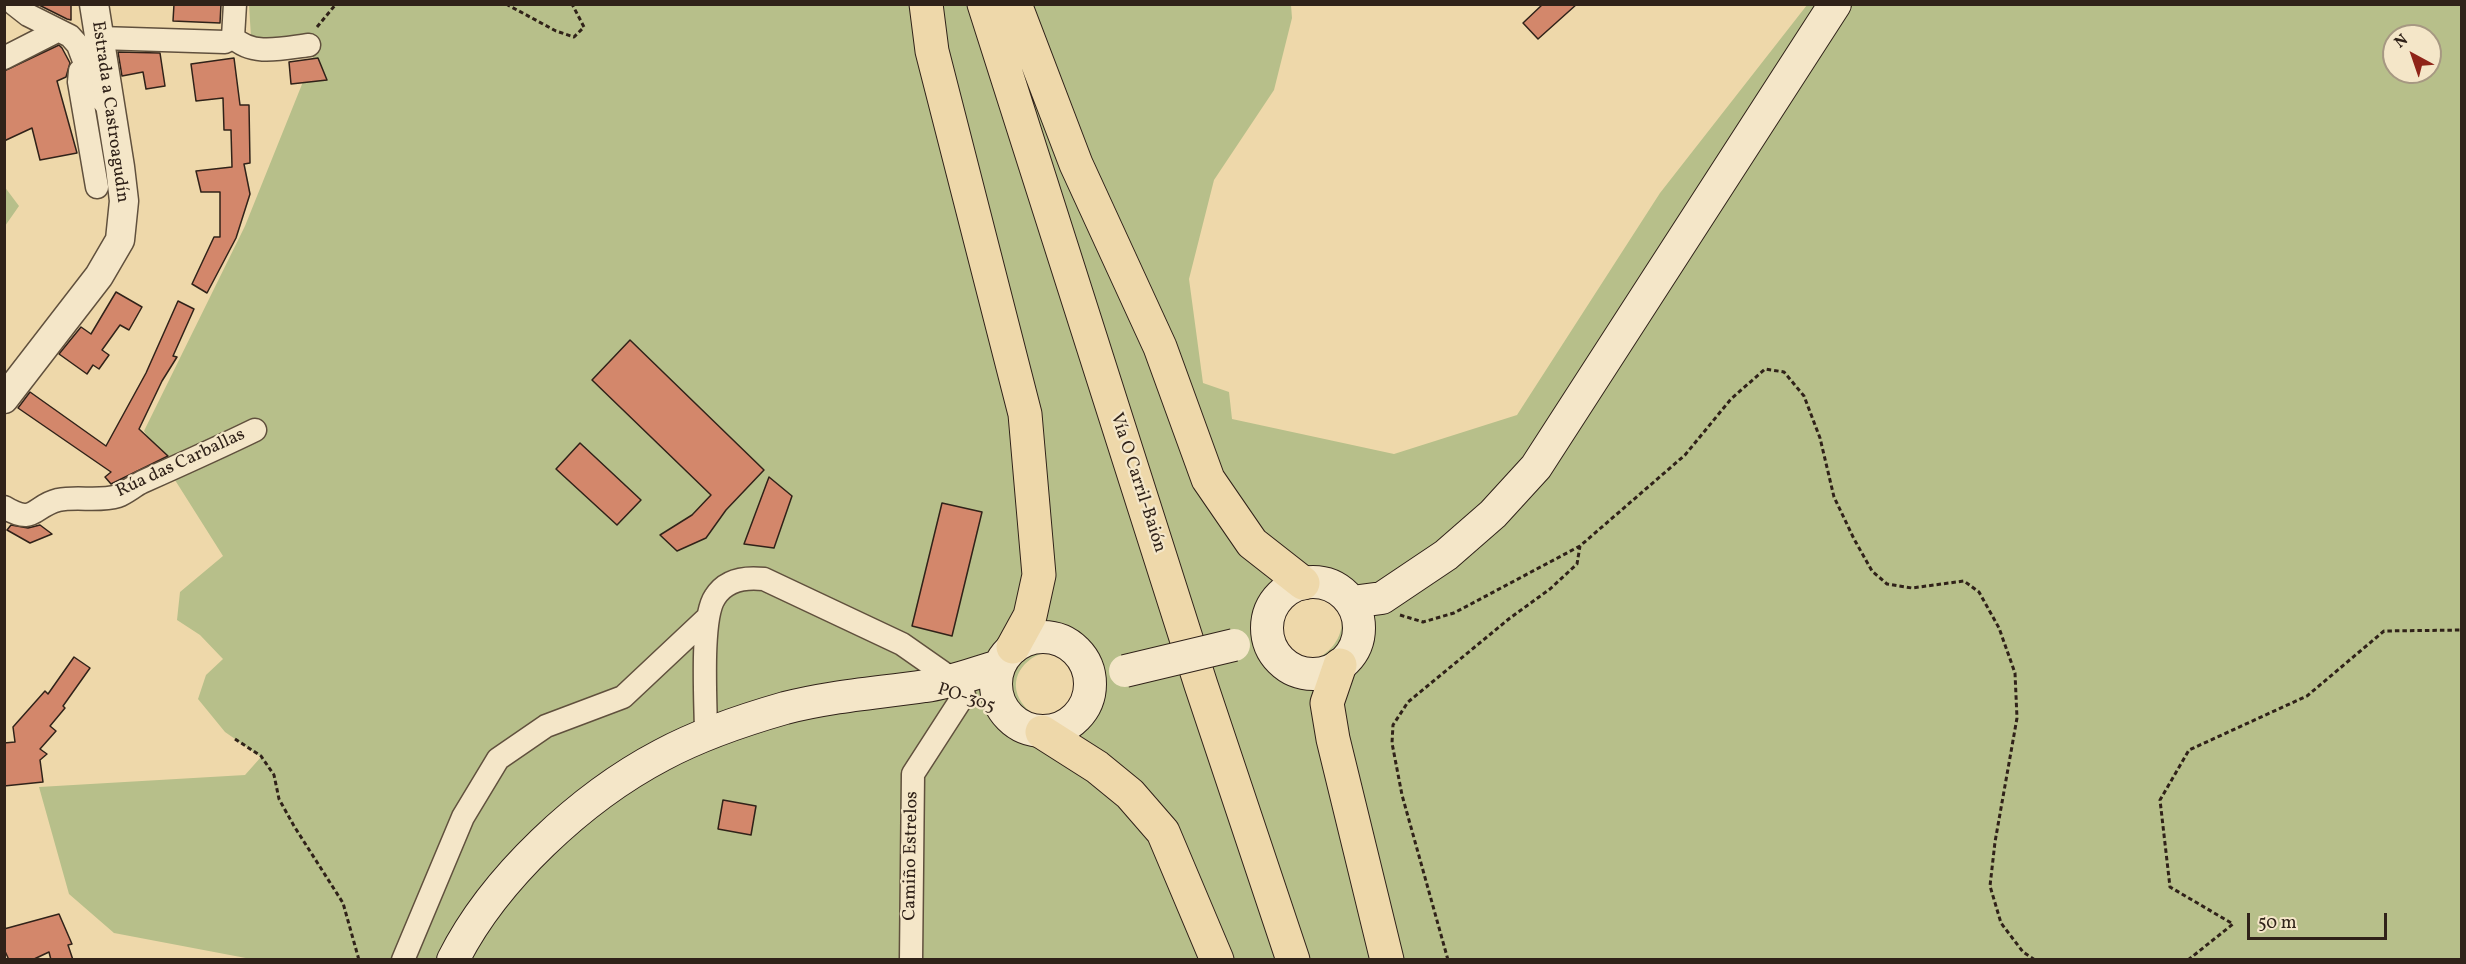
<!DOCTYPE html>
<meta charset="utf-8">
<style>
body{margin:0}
#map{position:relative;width:2466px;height:964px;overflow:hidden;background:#eed8aa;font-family:Vollkorn,serif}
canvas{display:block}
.frame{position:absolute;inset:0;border:6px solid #302219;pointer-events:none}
.north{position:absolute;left:2382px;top:24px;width:60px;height:60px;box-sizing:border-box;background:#f4e6c8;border:2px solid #a69882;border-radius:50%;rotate:320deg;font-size:16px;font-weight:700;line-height:24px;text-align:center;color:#302219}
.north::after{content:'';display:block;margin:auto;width:21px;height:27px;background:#8f2418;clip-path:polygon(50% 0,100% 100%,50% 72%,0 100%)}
.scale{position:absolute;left:2247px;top:913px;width:140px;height:27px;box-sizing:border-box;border:3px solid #302219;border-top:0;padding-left:8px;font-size:18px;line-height:21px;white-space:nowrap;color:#302219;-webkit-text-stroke:4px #f4e6c8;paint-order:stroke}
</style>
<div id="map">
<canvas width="2466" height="964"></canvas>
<div class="frame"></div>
<div class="north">N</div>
<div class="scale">50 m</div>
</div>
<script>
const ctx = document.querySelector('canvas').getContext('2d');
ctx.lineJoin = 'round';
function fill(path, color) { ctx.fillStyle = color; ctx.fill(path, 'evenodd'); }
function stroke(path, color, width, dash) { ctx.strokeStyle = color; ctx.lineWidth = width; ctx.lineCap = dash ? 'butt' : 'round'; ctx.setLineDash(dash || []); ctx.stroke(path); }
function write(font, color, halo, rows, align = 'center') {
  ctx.font = font + ' Vollkorn,serif'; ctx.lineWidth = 4.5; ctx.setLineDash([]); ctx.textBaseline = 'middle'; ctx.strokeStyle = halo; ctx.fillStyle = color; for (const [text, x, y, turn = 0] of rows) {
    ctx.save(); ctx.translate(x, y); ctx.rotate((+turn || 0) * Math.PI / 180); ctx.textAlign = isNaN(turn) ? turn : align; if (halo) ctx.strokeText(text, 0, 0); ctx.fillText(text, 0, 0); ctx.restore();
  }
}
const green = new Path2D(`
 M249,5H1291L1292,18L1274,90L1214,180L1189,279L1203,383L1229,392L1232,419L1394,454L1517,415L1660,193L1807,5H2461V959H251L114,933L69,894L39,787L245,775L261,757L225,732L198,699L206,675L223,659L200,635L177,620L180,592L223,556L144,431L245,226L319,42L251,37ZM2394,36H2430V72H2394ZM1309,594C1380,604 1319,694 1283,645C1267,622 1285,599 1309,594ZM1047,652C1118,662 1058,753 1022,703C1006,680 1024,657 1047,652Z
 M4,186L19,206L5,226H4Z`);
const building = new Path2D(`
 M37,4H71V20L67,19Z
 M174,4H221L220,23L173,21Z
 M1543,4H1577L1538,39L1523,23Z
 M59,45L62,48L70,63L66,77L57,81L77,153L40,160L32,128L4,141V71Z
 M118,52L160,53L165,86L146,89L143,72L122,76Z
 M234,58L240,105H249L250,163L244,164L250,194L236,238L207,293L192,284L214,237H220V192H201L196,171L232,167L231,130H224L223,98L196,101L191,64Z
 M318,58L327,80L291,84L289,62Z
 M116,292L142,307L129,330L120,325L102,350L109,355L99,369L93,365L87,374L59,354L81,327L91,334Z
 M178,301L194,309L173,356L177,357L162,381L139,429L168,456L111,484L105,477L111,472L18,408L30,392L106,446L146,373Z
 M630,340L764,470L726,510L706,538L677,551L660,535L692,515L711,495L592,380Z
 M580,443L641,500L617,525L556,469Z
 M769,477L792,496L774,548L744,544Z
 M942,503L982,512L952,636L912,626Z
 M11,525L28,528L40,525L52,534L30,543L7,530Z
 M74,657L90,668L63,706L65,708L50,726L56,731L40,749L47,754L40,760L43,782L4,786V743L15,742L13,727L45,691L48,694Z
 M723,800L756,806L751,835L718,829Z
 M59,914L72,944L68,945L73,960H51L49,952L32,960H9L4,949V929Z`);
const path = new Path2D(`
 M506,4L556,31L574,37L584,27L572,4
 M317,27L336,4
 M1400,615L1423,622L1454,613L1580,546L1685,455L1731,399L1765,369L1784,372L1804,396L1820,438L1834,497L1854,539L1872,571L1887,584L1912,588L1964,581L1979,592L1999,628L2015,673L2017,718L1995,842L1990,886L2001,923L2023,952L2035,960
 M235,739L261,756L274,775L279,799L294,826L343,903L359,960
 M1448,960L1402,795L1392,743L1393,725L1408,702L1510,618L1550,589L1577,564L1580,546
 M2188,960L2233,924L2170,887L2160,800L2189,750L2307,696L2384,631L2462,630`);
const minor = new Path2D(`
 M14,4L28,15L70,36L78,45L86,66L104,102
 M233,37C252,57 284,48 309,45
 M100,38L225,42L233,37L235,4
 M4,58L57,31
 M86,66L80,71L79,82L97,187
 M4,507C35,526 33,506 58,500C78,496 99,502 118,496C126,493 134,486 142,482C180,465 218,448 255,430
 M706,735C706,705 700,619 715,597C726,579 746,577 764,579L902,644L952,679
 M403,960L463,817L498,759L546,726L623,697L706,619
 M911,960L913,774L964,695`);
const tertiary = new Path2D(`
 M4,399L99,276L120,240L124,201L120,167L94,4`);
const secondary = new Path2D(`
 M1267 628a46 46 0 1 1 92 0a46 46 0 1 1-92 0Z
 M1352,602L1382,598L1446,555L1493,514L1536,467L1835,4
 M996 684a47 47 0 1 1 94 0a47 47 0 1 1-94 0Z
 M453,960C494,878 582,797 662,755C701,734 743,720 785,708C831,696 878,693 925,686C950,683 975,673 999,666`);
const trunk = new Path2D(`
 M926,4L932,51L1025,414L1039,575L1030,616L1013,647
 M984,4L1201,685L1293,960
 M1015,4L1076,164L1160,347L1208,479L1252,543L1303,583
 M1340,665L1327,703L1333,739L1387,960
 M1042,732L1097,767L1130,794L1163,832L1217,960`);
const secondaryBridge = new Path2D(`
 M1125,671L1234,645`);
const streetNames = [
 ["Estrada a Castroagudín",109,112,82],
 ["Rúa das Carballas",181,464,-25],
 ["Vía O Carril-Baión",1137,483,72],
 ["PO-305",966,699,18],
 ["Camiño Estrelos",912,856,-89]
];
fill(green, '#b7bf8a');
fill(building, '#d3876b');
stroke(building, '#302219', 1.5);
stroke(minor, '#60503d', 25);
stroke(tertiary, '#60503d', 31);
stroke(secondary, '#302219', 34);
stroke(trunk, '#302219', 35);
stroke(path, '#302219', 3, [4.5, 3]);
stroke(minor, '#f4e6c8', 22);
stroke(tertiary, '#f4e6c8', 28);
stroke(secondary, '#f4e6c8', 32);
stroke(trunk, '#eed8aa', 33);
stroke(secondaryBridge, '#302219', 34, []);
stroke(secondaryBridge, '#f4e6c8', 32);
write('18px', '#302219', '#f4e6c8', streetNames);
</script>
